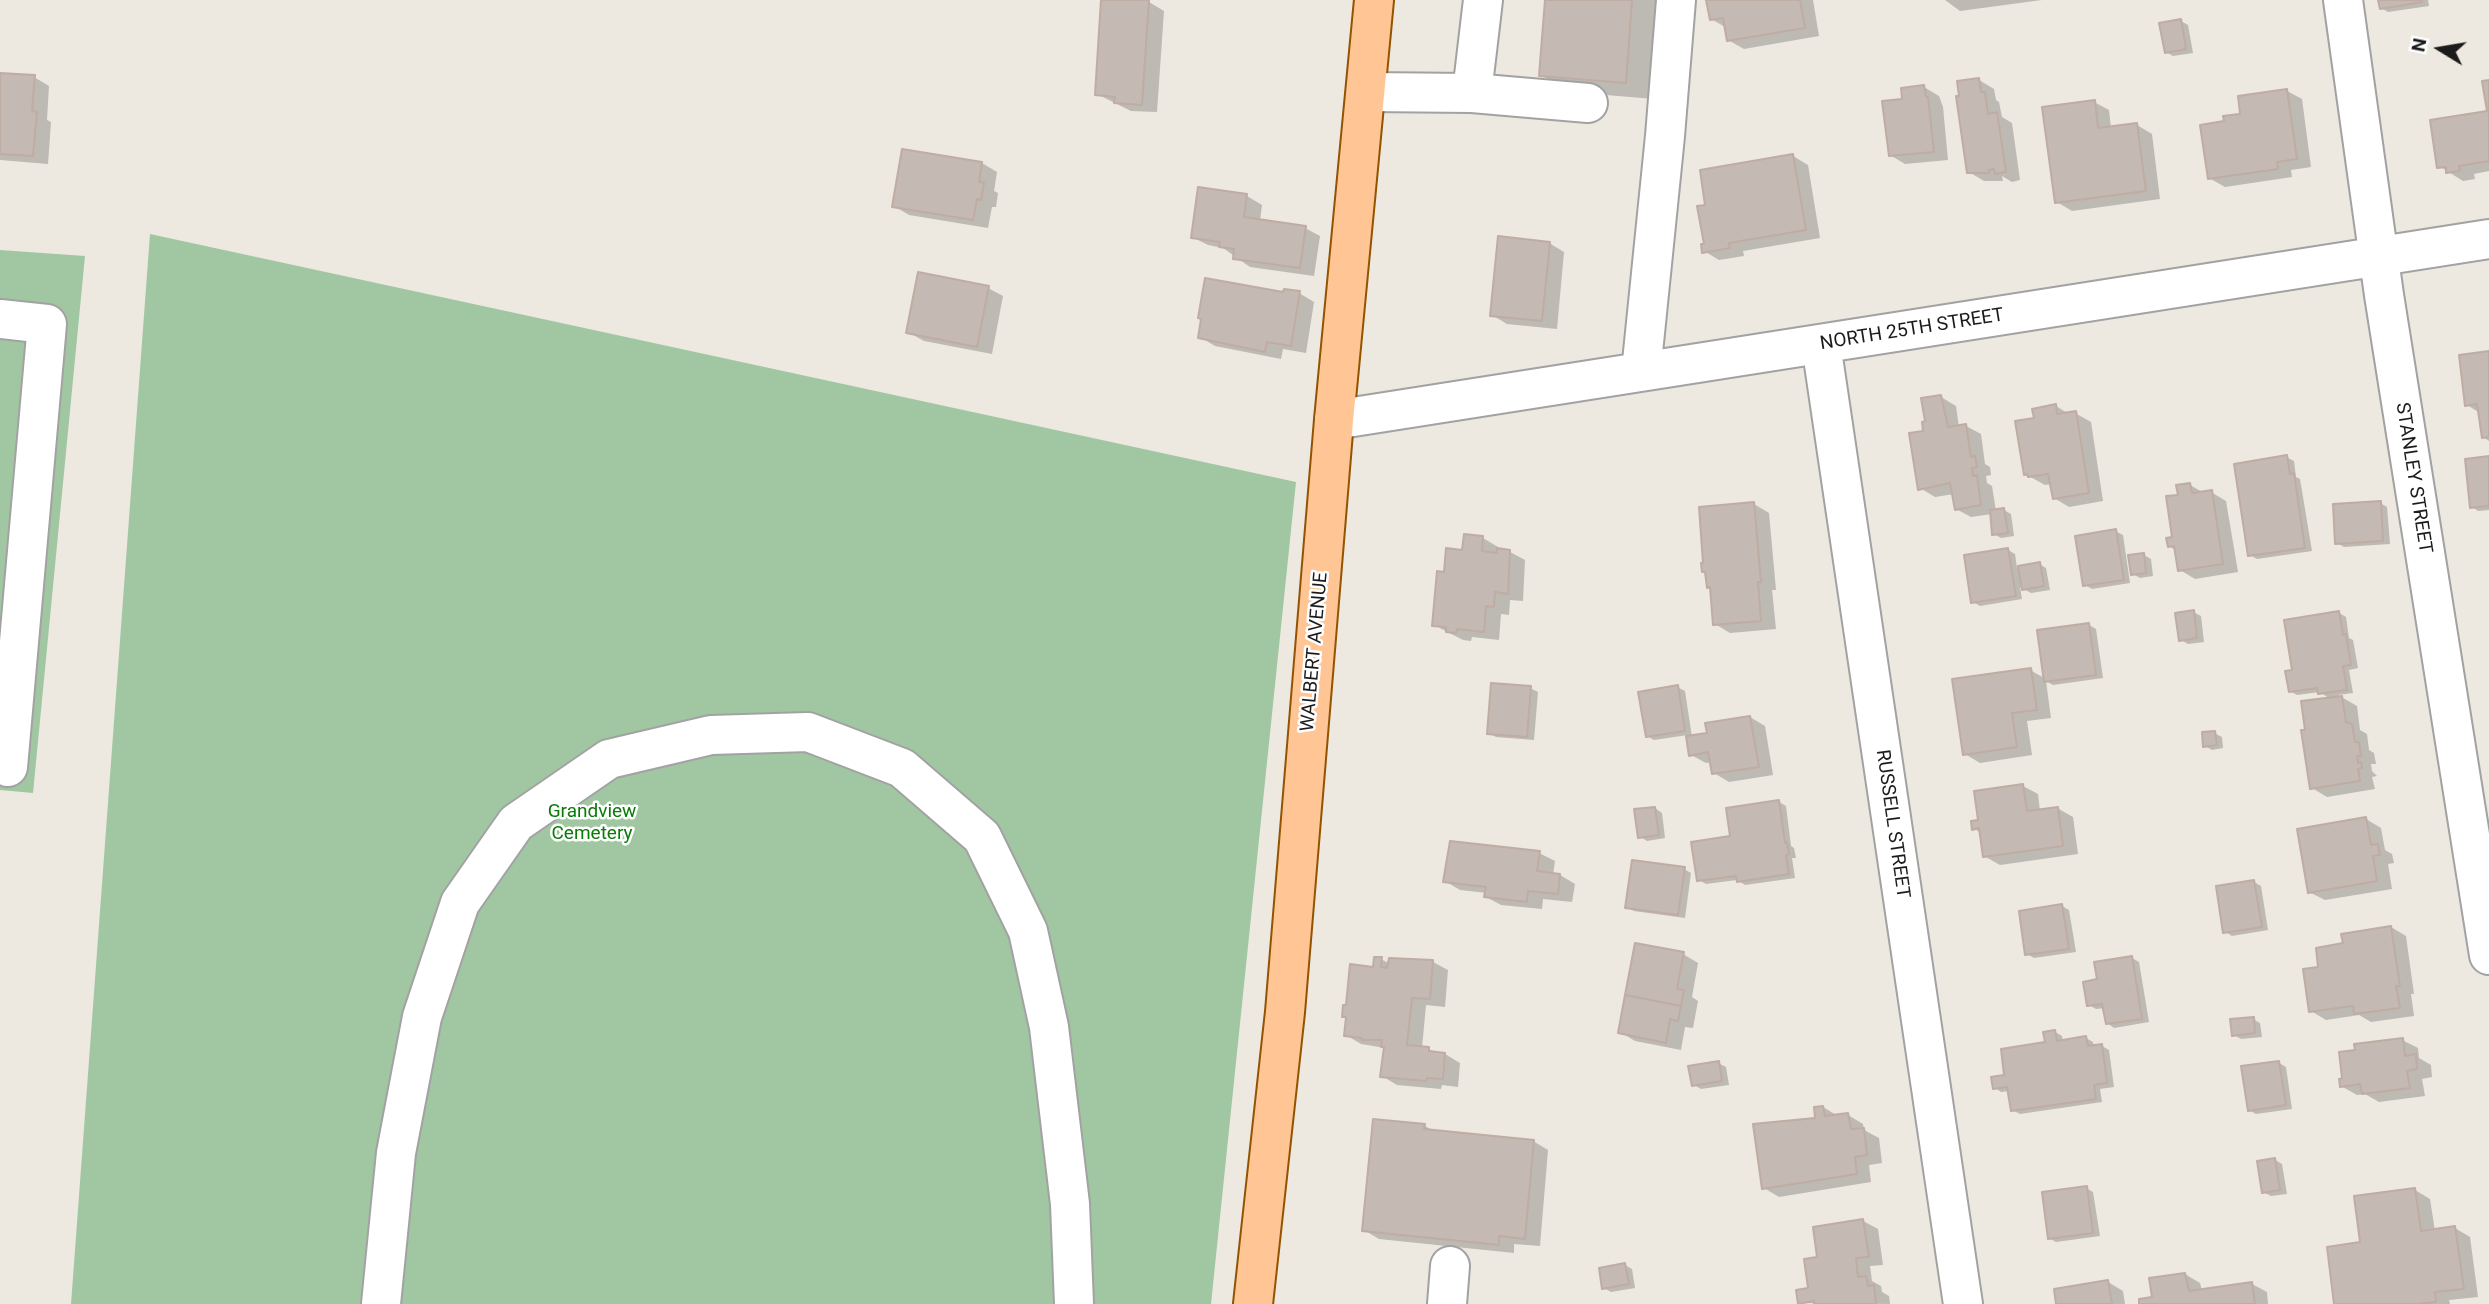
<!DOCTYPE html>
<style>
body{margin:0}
#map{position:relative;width:2489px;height:1304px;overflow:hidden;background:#ede8e0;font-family:Roboto,sans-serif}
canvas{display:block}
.north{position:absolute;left:2405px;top:14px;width:70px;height:70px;-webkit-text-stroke:5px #fff;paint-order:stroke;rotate:281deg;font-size:19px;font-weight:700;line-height:28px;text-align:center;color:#1b1b1b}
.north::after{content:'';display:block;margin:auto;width:24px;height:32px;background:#1b1b1b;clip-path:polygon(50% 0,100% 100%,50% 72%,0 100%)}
</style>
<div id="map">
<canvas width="2489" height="1304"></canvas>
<div class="north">N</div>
</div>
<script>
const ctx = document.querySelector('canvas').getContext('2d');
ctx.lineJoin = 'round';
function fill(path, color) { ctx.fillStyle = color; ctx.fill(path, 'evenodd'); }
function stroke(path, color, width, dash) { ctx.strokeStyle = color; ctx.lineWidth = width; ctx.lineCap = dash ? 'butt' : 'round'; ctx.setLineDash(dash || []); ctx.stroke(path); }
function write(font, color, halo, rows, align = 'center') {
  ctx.font = font + ' Roboto,sans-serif'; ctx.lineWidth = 5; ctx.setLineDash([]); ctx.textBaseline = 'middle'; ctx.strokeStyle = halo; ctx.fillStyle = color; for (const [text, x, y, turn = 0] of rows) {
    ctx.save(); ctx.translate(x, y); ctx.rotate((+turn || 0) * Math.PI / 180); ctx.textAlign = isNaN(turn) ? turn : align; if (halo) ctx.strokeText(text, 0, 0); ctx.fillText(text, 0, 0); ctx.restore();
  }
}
const cemetery = new Path2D(`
 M150,234L1296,482L1211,1304H71Z
 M0,250L85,256L33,793L0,790Z`);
const shadow = new Path2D(`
 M1103,0L1149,2L1164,11L1157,112L1131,111L1097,94Z
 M1547,0H1662L1654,99L1570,92L1541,75Z
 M1708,0H1813L1819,36L1744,49L1728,40L1727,28L1711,19Z
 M1945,0H2042L1960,11Z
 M2380,0H2428L2429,6L2388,12L2381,8Z
 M2181,21L2188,25L2193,53L2173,56L2166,52Z
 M0,75L34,77L49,86L47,120L51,122L48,164L0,160Z
 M1979,80L1994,89L1996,100L1999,102L2002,117L2012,123L2020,180L2012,182L2002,176L2003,181H1984L1969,172Z
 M1924,87L1939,96L1943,107L1948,160L1905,164L1890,155L1904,101Z
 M2287,91L2302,99L2311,167L2291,170L2292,177L2225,187L2209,178L2226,123Z
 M2094,102L2109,110L2111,128L2137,125L2152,134L2160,199L2072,211L2057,202Z
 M2489,113V171L2474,174L2475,179L2463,181L2439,166Z
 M1793,156L1808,165L1820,238L1743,251L1744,256L1719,260L1704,251L1707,207Z
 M982,163L997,172L994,191L998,193L996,207H992L988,228L909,215L894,206Z
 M1200,189L1247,196L1262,205L1260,221L1305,228L1320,236L1314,276L1250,267L1223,248L1208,245L1192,237Z
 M1549,243L1564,252L1557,329L1507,324L1492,315Z
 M988,288L1003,296L992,354L924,341L908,332Z
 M1299,293L1314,302L1306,353L1283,349L1281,359L1215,346L1200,337L1285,294Z
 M2489,353V441L2483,437L2480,413L2467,405Z
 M1941,397L1956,406L1959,427L1966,426L1981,434L1985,464L1990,467L1991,475L1986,476L1987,483L1992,486L1996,511L2004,510L2011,514L2014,536L2001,538L1994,534L1992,514L1971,517L1956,509L1954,494L1935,497L1920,488L1925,432Z
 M2056,406L2069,414L2075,413L2091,422L2103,501L2069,507L2054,498L2052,484L2045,485L2025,474Z
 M2286,457L2294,461L2296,477L2300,479L2312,551L2257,559L2250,555Z
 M2489,458V510L2478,511L2471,506Z
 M2190,485L2204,493L2211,492L2226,501L2238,572L2195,579L2180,570L2177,551L2169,546L2174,538L2180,496Z
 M2380,503L2387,507L2390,544L2344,547L2337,543Z
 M1754,504L1769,513L1776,590H1772L1776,629L1730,633L1715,624L1712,589L1708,587Z
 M2115,531L2123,535L2130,583L2092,589L2085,585Z
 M1466,536L1483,538L1498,547V550L1510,552L1525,560L1523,601L1510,600L1509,615L1501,614L1499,640L1472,637L1471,641L1463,640L1434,625L1445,574L1464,551Z
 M2008,550L2015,554L2017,568L2039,564L2046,568L2050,590L2031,593L2020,587L2022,599L1980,606L1973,602Z
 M2144,555L2151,559L2153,576L2140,578L2133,574Z
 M2193,612L2201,616L2204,642L2188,644L2181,640Z
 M2339,613L2346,617L2349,638L2353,640L2358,668L2349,670L2353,693L2338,695L2357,706L2360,730L2367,734L2369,750L2374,753L2376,764H2371L2372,771L2377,776L2372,777L2375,789L2327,797L2312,788L2307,731L2330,699L2320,692L2297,695L2290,691L2294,672Z
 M2089,625L2096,629L2103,678L2053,685L2046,681L2051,718L2027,721L2032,755L1980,763L1965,754L2030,670L2046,679Z
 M1677,687L1685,691L1692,737L1709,734L1750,717L1765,726L1773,775L1729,782L1714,773L1712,762L1706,763L1691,755L1688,735L1654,740L1647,736Z
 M1530,688L1538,692L1534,740L1496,737L1489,733Z
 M2214,733L2222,737L2223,748L2212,750L2205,746Z
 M2023,786L2038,794L2040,811L2057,808L2073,817L2078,854L2000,865L1984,856L1981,833L1973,828Z
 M1779,802L1786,806L1791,846L1794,848L1796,858H1792L1795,878L1745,885L1737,880L1706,884L1699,880L1732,837Z
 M1655,808L1662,813L1665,838L1647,841L1639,836Z
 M2366,819L2381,828L2385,850L2392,854L2394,863L2388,864L2392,889L2325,900L2309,892Z
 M1539,853L1555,861L1553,875H1560L1575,884L1572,902L1543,899L1542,909L1501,905L1486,897L1487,893L1460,890L1445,881Z
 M1684,869L1691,873L1685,918L1634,911L1627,907Z
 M2254,882L2261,886L2268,930L2232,936L2224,931Z
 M2062,906L2069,910L2076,952L2034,958L2027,954Z
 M2391,927L2406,936L2414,994H2411L2414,1016L2371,1022L2359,1015L2326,1020L2311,1011L2320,968L2345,945Z
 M1683,954L1698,963L1692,997L1698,1001L1693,1028L1685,1027L1681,1050L1635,1041L1620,1032Z
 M2132,958L2139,962L2149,1022L2114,1028L2107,1023L2105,1008L2096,1009L2089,1005L2099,981Z
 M1381,959L1390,964L1433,962L1448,970L1445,1007L1426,1005L1422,1048L1445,1054L1460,1063L1458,1087L1442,1085L1441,1089L1397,1085L1382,1076L1385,1048L1361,1044L1346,1035L1347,1018L1344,1016Z
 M2253,1019L2260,1023L2262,1037L2241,1039L2234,1035Z
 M2055,1032L2062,1036L2063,1041L2086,1038L2093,1042L2094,1047L2102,1046L2109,1050L2114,1087L2100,1089L2102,1102L2020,1114L2012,1110L2009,1091L2001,1092L1994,1087L2047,1044Z
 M2402,1040L2418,1048L2419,1058L2431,1065L2432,1077L2422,1079L2425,1096L2379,1102L2365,1094L2357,1095L2341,1086L2357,1051Z
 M1718,1063L1726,1067L1729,1085L1701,1089L1694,1085Z
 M2279,1063L2286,1067L2292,1109L2256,1114L2249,1110Z
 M1823,1107L1838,1116L1848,1115L1863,1124L1864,1130L1879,1138L1882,1163L1869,1165L1871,1182L1779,1197L1764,1188Z
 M1374,1121L1425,1126L1435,1132L1533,1141L1548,1150L1540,1246L1514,1244V1253L1379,1239L1364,1230Z
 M2275,1160L2282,1164L2287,1194L2271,1196L2263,1192Z
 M2086,1188L2093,1192L2100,1236L2056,1242L2049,1238Z
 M2415,1190L2430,1199L2435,1231L2455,1228L2470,1237L2478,1297L2449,1300L2450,1304H2336L2362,1244Z
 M1863,1221L1878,1229L1883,1265L1870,1266L1872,1281L1881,1286L1882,1292L1889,1296L1890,1304L1800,1303L1810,1290L1819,1258Z
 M1625,1265L1632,1269L1635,1288L1611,1292L1604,1288Z
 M2185,1274L2200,1283L2202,1291L2252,1284L2267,1292L2268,1304H2141L2154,1298Z
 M2108,1282L2123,1291L2125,1304H2058Z`);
const building = new Path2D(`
 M1101,0H1149L1142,105L1114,103L1115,97L1095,95Z
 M1545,0H1632L1626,83L1539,76Z
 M1706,0H1800L1805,28L1727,41L1723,18L1710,20Z
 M2378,0H2422V2L2380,9Z
 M2181,19L2186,49L2165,53L2159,23Z
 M0,73L35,75L32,111L37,112L33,156L0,154Z
 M1979,78L1981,92H1985L1988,114L1997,112L2006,172L1995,174L1994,169L1989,170V173H1967L1956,96H1959L1957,81Z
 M2489,80V161L2459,166L2460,171L2446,173V167L2437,168L2430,120L2487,111L2482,81Z
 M1924,85L1926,97H1928L1934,152L1889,156L1882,101L1902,99L1901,88Z
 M2287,89L2297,159L2277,162L2278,169L2208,179L2200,125L2224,121L2223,116L2240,114L2238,96Z
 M2095,100L2098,128L2137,123L2146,191L2055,203L2042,107Z
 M902,149L982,162L979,182L984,183L981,200L977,199L973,220L892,207Z
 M1793,154L1806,230L1729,243L1730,248L1702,253L1701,244H1704L1697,206L1705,205L1700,170Z
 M1198,187L1247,194L1244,217L1306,226L1300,268L1233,259L1234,249L1219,247L1220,242L1191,238Z
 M1498,236L1550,242L1542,321L1490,316Z
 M918,272L989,286L977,347L906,333Z
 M1205,278L1283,292L1284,289L1300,291L1291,346L1267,342L1265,352L1198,338L1201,319L1198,318Z
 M2489,351V437L2482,438L2477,404L2465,406L2459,355Z
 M1941,395L1948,427L1966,424L1971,457L1975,456L1977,467L1972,468L1973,476L1977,475L1981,505L1955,510L1950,483L1918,490L1909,433L1923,431L1922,422L1925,421L1921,398Z
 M2056,404L2057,414L2076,411L2089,493L2053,499L2048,474L2028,477L2027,474L2024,475L2015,421L2034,418L2032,409Z
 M2287,455L2290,474L2294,473L2305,548L2248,556L2234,464Z
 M2489,456V506L2470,508L2465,459Z
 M2190,483L2192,493L2212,490L2223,564L2178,571L2174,546L2168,547L2166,538L2172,537L2166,496L2178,495L2176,485Z
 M2381,501L2383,541L2335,544L2333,504Z
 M1754,502L1761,582H1758L1761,621L1713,625L1710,587L1707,588L1705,572H1702L1701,563H1703L1699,507Z
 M2004,508L2008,533L1992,535L1990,510Z
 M2116,529L2124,580L2083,586L2075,536Z
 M1464,534L1483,536L1482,551L1497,553V548L1510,550L1508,594L1495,592L1494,607L1486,606L1484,632L1457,629L1456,633L1446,632V627L1432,626L1437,571L1444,572L1446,548L1462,550Z
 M2008,548L2016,596L1971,603L1964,555Z
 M2144,553L2146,573L2131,575L2128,555Z
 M2040,562L2044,586L2022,590L2018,566Z
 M2194,610L2197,638L2179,641L2175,613Z
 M2339,611L2343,635L2346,634L2351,665L2343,666L2347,690L2318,694L2317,688L2289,692L2285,671L2292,670L2284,620Z
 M2089,623L2096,675L2044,682L2037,630Z
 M2031,668L2037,710L2012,713L2017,747L1963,755L1952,679Z
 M1491,683L1531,686L1527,737L1487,734Z
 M1678,685L1685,731L1646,737L1638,692Z
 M2342,696L2346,722L2352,724L2355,742H2359L2361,756H2357L2358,763L2361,762L2362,768L2358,769L2360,781L2310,789L2301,730H2305L2301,701Z
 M1750,716L1759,767L1712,774L1708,752L1689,756L1686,736L1707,733L1705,723Z
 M2215,731L2217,745L2203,747L2202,732Z
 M2023,784L2027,811L2058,807L2063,846L1983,857L1979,828L1972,830L1971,821L1978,820L1974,791Z
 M1779,800L1785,843L1787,842L1789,854L1786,855L1789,874L1737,882L1736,876L1697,881L1691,842L1730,836L1726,808Z
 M1655,807L1659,835L1638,838L1634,809Z
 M2366,817L2371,845L2378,844L2380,855L2373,856L2377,881L2308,893L2297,829Z
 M1450,841L1540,851L1537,871L1560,874L1558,894L1528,891L1527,902L1484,897L1486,887L1443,882Z
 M1632,860L1685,867L1678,915L1625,908Z
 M2254,880L2262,927L2223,933L2216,886Z
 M2062,904L2069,949L2025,955L2019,911Z
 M2391,926L2400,986H2396L2400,1008L2354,1014L2353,1006L2309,1012L2303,969L2318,967L2316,948L2343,943L2341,934Z
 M1635,943L1684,952L1677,989L1684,990L1681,1006L1625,995Z
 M2132,956L2142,1019L2106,1024L2102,1004L2087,1006L2083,982L2097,979L2094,962Z
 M1374,957H1382L1381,967L1387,968L1389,958L1433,960L1430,999L1412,998L1407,1045L1429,1047V1051L1445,1053L1443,1079L1427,1078L1426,1081L1380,1077L1384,1047H1381L1382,1040H1362V1038L1344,1036L1346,1017H1342L1343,1005H1346L1350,964L1373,967Z
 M1625,995L1681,1006L1678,1021L1670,1019L1666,1043L1618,1033Z
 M2254,1017L2255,1033L2232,1036L2230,1019Z
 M2055,1030L2057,1041L2086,1036L2088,1046L2102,1044L2107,1083L2094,1085L2096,1099L2011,1111L2007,1087L1993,1089L1991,1077L2004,1075L2001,1049L2045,1042L2043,1032Z
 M2403,1038L2405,1056L2416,1054L2417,1069L2407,1071L2410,1088L2362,1094L2360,1084L2340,1087L2339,1079L2342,1078L2339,1052L2355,1050L2354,1044Z
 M1719,1061L1722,1081L1692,1086L1688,1066Z
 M2279,1061L2286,1105L2248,1111L2241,1066Z
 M1823,1106L1825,1116L1848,1113L1851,1129L1864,1128L1867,1155L1855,1157L1857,1174L1762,1189L1753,1124L1815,1118L1814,1107Z
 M1373,1119L1425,1124L1424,1129L1534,1140L1525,1239L1499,1236V1245L1362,1231Z
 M2275,1158L2280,1190L2262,1193L2257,1161Z
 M2087,1186L2093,1233L2048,1239L2042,1192Z
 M2415,1188L2421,1231L2455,1226L2464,1289L2435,1292L2436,1302L2418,1304H2334L2327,1247L2360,1242L2354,1196Z
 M1863,1219L1869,1257L1856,1258L1858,1277L1866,1276L1868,1286L1874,1285L1876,1304H1814V1301L1798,1304L1796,1290L1808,1288L1804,1259L1817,1257L1813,1227Z
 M1625,1263L1629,1284L1602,1289L1599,1268Z
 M2185,1273L2189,1291L2252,1282L2255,1304H2139V1299L2152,1297L2149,1278Z
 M2108,1280L2112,1304H2056L2054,1289Z`);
const minor = new Path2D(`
 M2343,0L2384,295L2489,955
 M1367,92L1472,93L1483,0
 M1472,93L1588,103
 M0,319L47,324L8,767
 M1821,344L1963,1304
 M1641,372L1665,136L1676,0
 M1334,420L2489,239
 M381,1304L396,1153L422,1017L460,903L516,823L609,759L711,735L808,732L902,768L982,837L1028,931L1049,1027L1070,1204L1074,1304
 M1447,1304L1450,1266`);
const major = new Path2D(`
 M1253,1304L1285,1012L1334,420L1374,0`);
const streetNames = [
 ["NORTH 25TH STREET",1912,330,-9],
 ["STANLEY STREET",2413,478,81],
 ["WALBERT AVENUE",1315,652,-85],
 ["RUSSELL STREET",1892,824,82]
];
const parkNames = [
 ["Grandview",592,812],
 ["Cemetery",592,834]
];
fill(cemetery, '#a1c7a2');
fill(shadow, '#0003');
fill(building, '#c5b9b4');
stroke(building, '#bfaca2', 2);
stroke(minor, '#a2a2a2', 42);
stroke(major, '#935300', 42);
stroke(minor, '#fff', 38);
stroke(major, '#ffc594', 38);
write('19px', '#1b1b1b', '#fff', streetNames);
write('19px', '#0a7b07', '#fff', parkNames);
</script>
